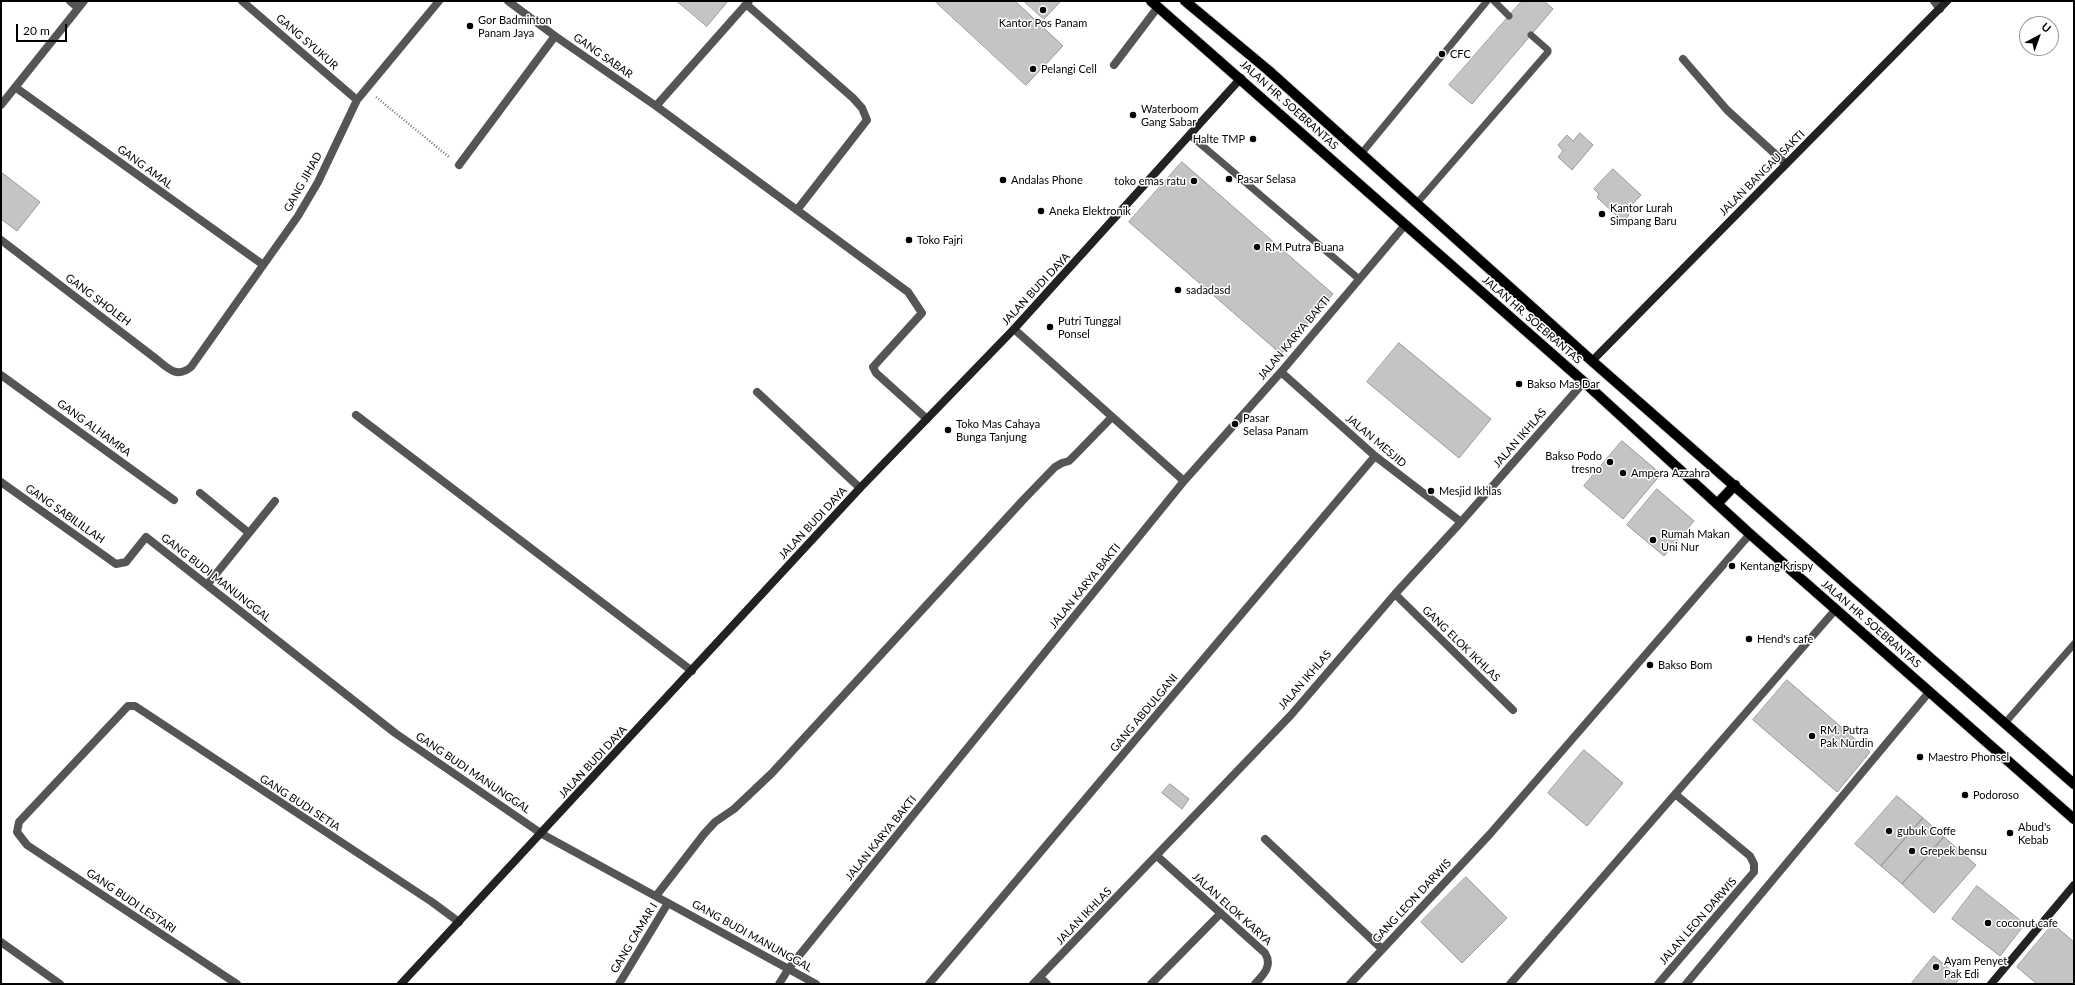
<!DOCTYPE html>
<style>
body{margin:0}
#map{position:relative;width:2075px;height:985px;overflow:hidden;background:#fff;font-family:Lato,sans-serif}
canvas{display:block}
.frame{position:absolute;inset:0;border:2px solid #000;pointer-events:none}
.north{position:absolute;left:2019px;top:16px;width:40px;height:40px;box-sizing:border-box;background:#fff;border:1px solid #999;border-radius:50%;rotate:41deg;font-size:11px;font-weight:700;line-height:16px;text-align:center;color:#000}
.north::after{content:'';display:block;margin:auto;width:14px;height:18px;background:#000;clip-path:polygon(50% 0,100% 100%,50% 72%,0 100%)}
.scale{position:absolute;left:16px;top:24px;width:51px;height:18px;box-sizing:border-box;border:2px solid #000;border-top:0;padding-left:5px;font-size:12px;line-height:14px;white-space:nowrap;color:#000;-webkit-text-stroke:3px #fff;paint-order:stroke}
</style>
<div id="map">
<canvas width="2075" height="985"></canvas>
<div class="frame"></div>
<div class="north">U</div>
<div class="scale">20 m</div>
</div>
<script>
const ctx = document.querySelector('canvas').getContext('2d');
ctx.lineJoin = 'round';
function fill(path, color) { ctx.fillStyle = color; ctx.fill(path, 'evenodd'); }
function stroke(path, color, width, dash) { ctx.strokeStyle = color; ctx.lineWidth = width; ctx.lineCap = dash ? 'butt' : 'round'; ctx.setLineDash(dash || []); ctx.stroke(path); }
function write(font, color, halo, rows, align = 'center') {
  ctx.font = font + ' Lato,sans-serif'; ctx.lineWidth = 3; ctx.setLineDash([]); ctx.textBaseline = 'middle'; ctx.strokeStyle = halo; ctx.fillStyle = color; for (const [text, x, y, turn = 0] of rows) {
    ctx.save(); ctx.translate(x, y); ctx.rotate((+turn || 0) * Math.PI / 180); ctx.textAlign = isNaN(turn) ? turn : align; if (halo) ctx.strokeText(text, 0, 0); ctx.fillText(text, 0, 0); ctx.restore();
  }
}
const building = new Path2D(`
 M677,1H728L707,26Z
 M935,1H1015L1063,46L1026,85Z
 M1024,1H1061L1044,19Z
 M1522,1H1544L1553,9L1472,104L1449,85Z
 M1580,133L1593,145L1572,170L1558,157L1563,151L1558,145L1567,135L1573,141Z
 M1182,162L1333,294L1281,354L1129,222Z
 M1613,169L1641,195L1625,212L1629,215L1623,222L1597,197L1599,194L1594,189Z
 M1,172L40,202L17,231L1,219Z
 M1399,343L1491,419L1459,458L1367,382Z
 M1622,441L1661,474L1623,519L1584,486Z
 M1657,489L1694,521L1664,556L1627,525Z
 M1787,680L1870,752L1837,792L1753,720Z
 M1584,750L1623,783L1587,826L1548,793Z
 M1170,784L1189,799L1182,809L1162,793Z
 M1897,796L1923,818L1881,866L1855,844Z
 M1923,818L1944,837L1902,884L1881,866Z
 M1944,837L1976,865L1934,913L1902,884Z
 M1466,877L1507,918L1462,963L1421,922Z
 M1977,886L2025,924L2000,956L1952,919Z
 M2053,924L2074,942V984H2037L2017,967Z
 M1934,956L1960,978L1955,984H1911Z`);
const path = new Path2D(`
 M376,97L449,157`);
const lane = new Path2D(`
 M1494,1L1509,16
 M1191,136L1359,279
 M1361,154L1487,1
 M1417,203L1548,52V50L1531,35
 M2005,723L2074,644`);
const street = new Path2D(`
 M70,1L78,8
 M242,1L357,100
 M508,1L555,36
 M1934,1L1940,9
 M746,4L853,98L862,108L867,120L797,210
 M1683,59L1727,110L1786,164
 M1114,65L1158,7
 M15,87L262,264
 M1,105L84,1
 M656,106L908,292L922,313L873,367L876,373L927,419
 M459,165L555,36L656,106L749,1
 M1,240L155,358C168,368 176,379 191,367L298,216L318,182L357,100L439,1
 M1014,329L1184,481
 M1281,372L1375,456L1461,522
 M1,375L174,500
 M757,392L860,488
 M356,415L692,671
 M1,482L116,564L126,562L146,537L395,733L542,834L816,984
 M200,493L249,533
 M207,585L275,501
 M1395,594L1513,710
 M1265,839L1382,949
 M1157,856L1265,953C1273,966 1263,975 1255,984
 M656,896L704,834L715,822L734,809L772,773L1025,498L1055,467L1062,463L1069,461L1076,454L1112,417
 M1,942L60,984
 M1040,977L1047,984
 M237,984L27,845L17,832L19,822L128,706H135L432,902L459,922
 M619,984L668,903
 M779,984L789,968L1184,481L1281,372L1405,225
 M929,984L1375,456
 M1033,984L1291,715L1395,594L1461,522L1584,382
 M1151,984L1221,913
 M1350,984L1490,834L1750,534
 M1510,984L1836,609
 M1658,984L1754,872V864L1750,856L1675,794
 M1686,984L1930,691`);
const secondary = new Path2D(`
 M1592,361L1947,1
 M401,984L860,488L1014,329L1241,78
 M1991,984L2074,885`);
const primary = new Path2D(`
 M1151,1L1584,382L1750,534L2074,819
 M1185,1L1268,70L1592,361L2074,784
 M1717,504L1735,485`);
const markers = [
 [1043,10,4,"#000"],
 [470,26,4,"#000"],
 [1442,54,4,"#000"],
 [1033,69,4,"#000"],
 [1133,115,4,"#000"],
 [1253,139,4,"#000"],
 [1229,179,4,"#000"],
 [1003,180,4,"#000"],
 [1194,181,4,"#000"],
 [1041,211,4,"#000"],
 [1602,214,4,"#000"],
 [909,240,4,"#000"],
 [1257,247,4,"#000"],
 [1178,290,4,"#000"],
 [1050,327,4,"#000"],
 [1519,384,4,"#000"],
 [1235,424,4,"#000"],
 [948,430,4,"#000"],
 [1610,462,4,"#000"],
 [1623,473,4,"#000"],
 [1431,491,4,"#000"],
 [1653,540,4,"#000"],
 [1732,566,4,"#000"],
 [1749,639,4,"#000"],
 [1650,665,4,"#000"],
 [1812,736,4,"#000"],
 [1920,757,4,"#000"],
 [1965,795,4,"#000"],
 [1889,831,4,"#000"],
 [2010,833,4,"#000"],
 [1912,851,4,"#000"],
 [1988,923,4,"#000"],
 [1936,967,4,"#000"]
];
const poiNames = [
 ["Gor Badminton",478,20],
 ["Panam Jaya",478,33],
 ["Kantor Pos Panam",1043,23,"center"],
 ["CFC",1450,54],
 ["Pelangi Cell",1041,69],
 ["Waterboom",1141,109],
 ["Gang Sabar",1141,122],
 ["Halte TMP",1245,139,"right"],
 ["Pasar Selasa",1237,179],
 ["Andalas Phone",1011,180],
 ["toko emas ratu",1186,181,"right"],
 ["Kantor Lurah",1610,208],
 ["Simpang Baru",1610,221],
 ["Aneka Elektronik",1049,211],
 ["Toko Fajri",917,240],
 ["RM Putra Buana",1265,247],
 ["sadadasd",1186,290],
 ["Putri Tunggal",1058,321],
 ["Ponsel",1058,334],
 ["Bakso Mas Dar",1527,384],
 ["Pasar",1243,418],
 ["Selasa Panam",1243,431],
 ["Toko Mas Cahaya",956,424],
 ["Bunga Tanjung",956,437],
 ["Bakso Podo",1602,456,"right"],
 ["tresno",1602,469,"right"],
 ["Ampera Azzahra",1631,473],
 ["Mesjid Ikhlas",1439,491],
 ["Rumah Makan",1661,534],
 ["Uni Nur",1661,547],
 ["Kentang Krispy",1740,566],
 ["Hend's cafe",1757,639],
 ["Bakso Bom",1658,665],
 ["RM. Putra",1820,730],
 ["Pak Nurdin",1820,743],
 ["Maestro Phonsel",1928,757],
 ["Podoroso",1973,795],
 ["Abud's",2018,827],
 ["Kebab",2018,840],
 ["gubuk Coffe",1897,831],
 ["Grepek bensu",1920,851],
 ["coconut cafe",1996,923],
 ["Ayam Penyet",1944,961],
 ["Pak Edi",1944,974]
];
const streetNames = [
 ["GANG SYUKUR",307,42,41],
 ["GANG SABAR",603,56,35],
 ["JALAN HR. SOEBRANTAS",1289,105,42],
 ["GANG AMAL",145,167,36],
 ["JALAN BANGAU SAKTI",1762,173,-45],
 ["GANG JIHAD",303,182,-61],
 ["JALAN BUDI DAYA",1036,289,-47],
 ["GANG SHOLEH",98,300,37],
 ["JALAN HR. SOEBRANTAS",1532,320,41],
 ["JALAN KARYA BAKTI",1294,338,-50],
 ["GANG ALHAMRA",94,428,36],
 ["JALAN IKHLAS",1520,438,-49],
 ["JALAN MESJID",1376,441,40],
 ["GANG SABILILLAH",65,514,35],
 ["JALAN BUDI DAYA",813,523,-47],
 ["GANG BUDI MANUNGGAL",216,578,38],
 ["JALAN KARYA BAKTI",1085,586,-51],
 ["JALAN HR. SOEBRANTAS",1871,624,41],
 ["GANG ELOK IKHLAS",1461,644,44],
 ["JALAN IKHLAS",1305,680,-49],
 ["GANG ABDULGANI",1144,713,-50],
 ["JALAN BUDI DAYA",593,762,-47],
 ["GANG BUDI MANUNGGAL",473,773,34],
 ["GANG BUDI SETIA",300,803,33],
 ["JALAN KARYA BAKTI",881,838,-51],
 ["GANG BUDI LESTARI",131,901,34],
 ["GANG LEON DARWIS",1412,901,-47],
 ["JALAN ELOK KARYA",1232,909,42],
 ["JALAN IKHLAS",1084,916,-46],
 ["JALAN LEON DARWIS",1698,921,-49],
 ["GANG BUDI MANUNGGAL",752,936,29],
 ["GANG CAMAR I",634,938,-59]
];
fill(building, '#c4c4c4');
stroke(building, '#999', 1);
stroke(primary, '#dbdbdb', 12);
stroke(path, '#777', 2.5, [1, 2]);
stroke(lane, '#555', 7);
stroke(street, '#555', 8);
stroke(secondary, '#222', 8);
stroke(primary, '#000', 10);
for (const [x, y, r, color] of markers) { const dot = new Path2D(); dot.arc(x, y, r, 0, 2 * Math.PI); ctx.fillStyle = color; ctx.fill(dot); stroke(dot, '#fff', 1.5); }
write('11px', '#000', '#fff', poiNames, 'left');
write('11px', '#000', '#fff', streetNames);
</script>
